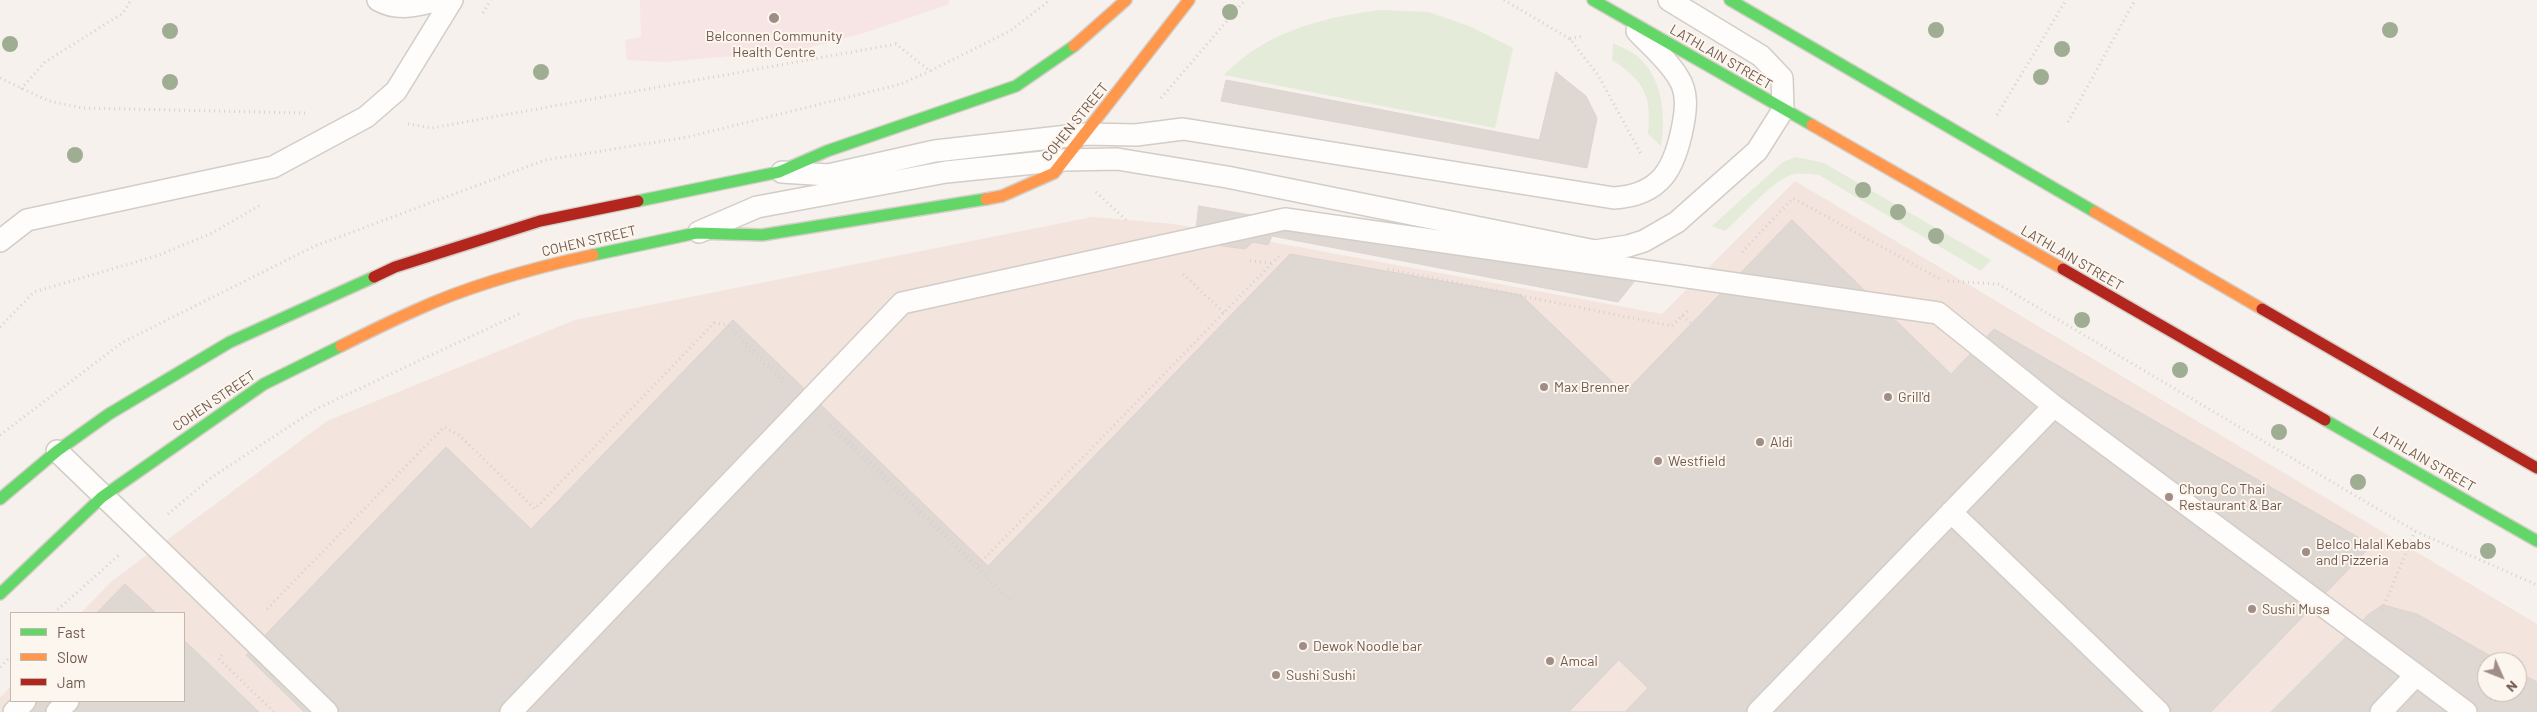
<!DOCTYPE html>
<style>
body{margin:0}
#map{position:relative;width:2537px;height:712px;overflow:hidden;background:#f6f1ec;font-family:Barlow,sans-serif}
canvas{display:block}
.legend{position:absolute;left:10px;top:612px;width:175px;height:90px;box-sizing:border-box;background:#fdf6ee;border:1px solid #c5b7ae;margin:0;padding:6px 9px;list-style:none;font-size:15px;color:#71594f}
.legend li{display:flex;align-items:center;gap:10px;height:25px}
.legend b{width:25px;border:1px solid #c5b7ae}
.north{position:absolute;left:2477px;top:652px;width:50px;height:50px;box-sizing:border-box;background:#fdf6ee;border:1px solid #c5b7ae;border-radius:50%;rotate:134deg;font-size:14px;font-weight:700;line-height:20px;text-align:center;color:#71594f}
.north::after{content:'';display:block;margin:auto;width:18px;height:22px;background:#a08e86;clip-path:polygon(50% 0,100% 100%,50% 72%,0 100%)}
</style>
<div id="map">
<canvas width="2537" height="712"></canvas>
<ul class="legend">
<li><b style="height:6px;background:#63d668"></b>Fast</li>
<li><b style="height:6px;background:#ff974d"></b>Slow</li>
<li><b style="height:6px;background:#b3261e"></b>Jam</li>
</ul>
<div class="north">N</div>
</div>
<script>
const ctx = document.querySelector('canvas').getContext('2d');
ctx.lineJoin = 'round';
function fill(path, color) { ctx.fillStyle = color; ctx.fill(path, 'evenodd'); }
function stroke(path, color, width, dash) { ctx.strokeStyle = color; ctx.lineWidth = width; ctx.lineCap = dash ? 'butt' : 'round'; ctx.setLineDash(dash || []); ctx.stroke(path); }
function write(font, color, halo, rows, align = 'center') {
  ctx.font = font + ' Barlow,sans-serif'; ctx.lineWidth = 4; ctx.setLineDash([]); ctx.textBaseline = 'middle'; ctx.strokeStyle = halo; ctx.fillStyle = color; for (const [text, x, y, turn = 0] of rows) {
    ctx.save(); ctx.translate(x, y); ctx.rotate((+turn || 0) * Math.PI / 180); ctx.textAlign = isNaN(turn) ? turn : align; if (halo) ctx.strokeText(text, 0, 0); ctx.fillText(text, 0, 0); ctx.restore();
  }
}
const commercial = new Path2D(`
 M1795,181L2537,624V712H0V698L11,686V701H184V613H81L112,581L327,421L575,320L1092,217L1174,224L1662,314ZM2487,662H2517V692H2487Z`);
const medical = new Path2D(`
 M640,0H948L950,4L864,33L800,50L665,62L627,60L625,40L641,37Z`);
const green = new Path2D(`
 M1380,10L1428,12L1469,26L1513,48L1495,128L1224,75C1267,31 1321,18 1380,10Z
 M1613,43C1621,47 1631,51 1637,56C1663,78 1666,115 1661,146L1648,134C1652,95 1644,81 1612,60Z
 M1796,157L1824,163L1991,260L1981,271L1819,175C1809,174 1798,172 1788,176C1769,185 1742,216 1725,231L1712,226L1783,162Z`);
const building = new Path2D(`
 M1556,72L1586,96L1597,118L1587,168L1221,101L1226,80L1539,140Z
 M1199,206L1634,282L1618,302L1272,236L1268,245L1253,242L1245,249L1195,242Z
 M1792,220L1951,374L1994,329L2372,545L2211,712H304L246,655L446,447L531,529L733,320L988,566L1290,254L1521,295L1624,393Z
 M125,584L156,613H97Z
 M2383,605L2417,614L2501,662H2487V692H2517V671L2537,682V712H2271L2369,614Z
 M184,640L259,712H3L13,701H184Z
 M1619,660L1648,688L1625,712H1569Z`);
const path = new Path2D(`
 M1504,0L1570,39L1598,75L1641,154
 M483,13L491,0
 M1570,39L1582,36
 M0,78L49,101L83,108L305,113
 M21,89L45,62L123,13L131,0
 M1161,98L1245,0
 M1997,115L2066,0
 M2068,122L2135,0
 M408,124L432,128L896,44L930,71L1010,31L1050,0
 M1096,192L1126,220
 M1742,252L1793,198L1940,279
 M1250,261L1271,263
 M1388,269L1672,326L1689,309
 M1183,274L1224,313
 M1948,281L1998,284L2415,531L2537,585
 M1682,316L1691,323
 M0,327L34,292L159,255L212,233L262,204
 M742,343L783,382
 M831,424L984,572
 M829,426L1012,602
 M0,435L123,342L315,246L545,160L688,137L901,84L930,71
 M168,514L212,477L316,409L521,313
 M978,565L1281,254
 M267,609L444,427L459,435L535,509L714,323L728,325L785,380
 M2382,610L2415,531
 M54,613L119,555
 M222,655L219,659L274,712
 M0,667L11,656`);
const lane = new Path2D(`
 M378,0C397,11 417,6 438,0
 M782,172L828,175L935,151L1086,134L1136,135L1183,129L1614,198C1662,195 1675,167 1683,125C1686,109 1688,92 1678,77C1668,60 1650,45 1637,31
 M699,232L757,207L946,172L1064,160L1117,159L1227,177L1595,251L1628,246L1644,241L1677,222L1757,151L1783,110L1782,78L1761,56L1669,0
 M0,241L27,220L273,167L366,117L396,91L452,0
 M57,451L327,712
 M1951,512L2159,712
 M14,712L25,701
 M57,712L68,701
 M511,712L902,303L1285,219L1938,313L2054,406L2466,712
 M1758,712L2054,406
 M2381,712L2416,675`);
const fast = new Path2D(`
 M1593,0L1812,125
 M1730,0L2095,212
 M638,201L779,172L827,151L1016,86L1074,46
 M593,255L696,233L762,235L986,199
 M2325,420L2537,541
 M0,499L57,451L109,414L230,342L374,277
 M0,594L102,497L264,384L341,346`);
const slow = new Path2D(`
 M1074,46L1126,0
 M1812,125L2063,269
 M986,199L1002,196L1054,173L1189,0
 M2095,212L2262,309
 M341,346C365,334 389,322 414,311C470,285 533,268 593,255`);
const jam = new Path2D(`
 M2063,269L2325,420
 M374,277L395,267L540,221L638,201
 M2262,309L2537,468`);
const trees = [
 [1230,12],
 [1936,30],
 [2390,30],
 [170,31],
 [10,44],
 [2062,49],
 [541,72],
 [2041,77],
 [170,82],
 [75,155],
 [1863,190],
 [1898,212],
 [1936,236],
 [2082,320],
 [2180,370],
 [2279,432],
 [2358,482],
 [2488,551]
];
const markers = [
 [774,18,6,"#a08e86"],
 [1544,387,5,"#a08e86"],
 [1888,397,5,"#a08e86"],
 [1760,442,5,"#a08e86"],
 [1658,461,5,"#a08e86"],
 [2169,497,5,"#a08e86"],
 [2306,552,5,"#a08e86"],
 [2252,609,5,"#a08e86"],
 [1303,646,5,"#a08e86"],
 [1550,661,5,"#a08e86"],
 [1276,675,5,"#a08e86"]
];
const poiNames = [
 ["Belconnen Community",774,36,"center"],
 ["Health Centre",774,52,"center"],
 ["Max Brenner",1554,387],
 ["Grill'd",1898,397],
 ["Aldi",1770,442],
 ["Westfield",1668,461],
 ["Chong Co Thai",2179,489],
 ["Restaurant & Bar",2179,505],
 ["Belco Halal Kebabs",2316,544],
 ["and Pizzeria",2316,560],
 ["Sushi Musa",2262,609],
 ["Dewok Noodle bar",1313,646],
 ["Amcal",1560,661],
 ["Sushi Sushi",1286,675]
];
const streetNames = [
 ["LATHLAIN STREET",1721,57,30],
 ["COHEN STREET",1075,122,-51],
 ["COHEN STREET",589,241,-13],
 ["LATHLAIN STREET",2072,258,30],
 ["COHEN STREET",214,401,-34],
 ["LATHLAIN STREET",2424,459,30]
];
fill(commercial, '#f3e4de');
fill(medical, '#f7e5e5');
fill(green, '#e4ebd8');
fill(building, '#dfd7d2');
stroke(building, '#ded4cf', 1);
stroke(lane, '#d3cdc7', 24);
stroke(fast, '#d5cec8', 14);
stroke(slow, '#d5cec8', 14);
stroke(jam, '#d5cec8', 14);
stroke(path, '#d7d0cc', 3, [1, 4]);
stroke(lane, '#fefdfc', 21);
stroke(fast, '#63d668', 11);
stroke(slow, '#ff974d', 11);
stroke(jam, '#b3261e', 11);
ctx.fillStyle = '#9fad92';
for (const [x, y] of trees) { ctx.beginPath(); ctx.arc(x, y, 8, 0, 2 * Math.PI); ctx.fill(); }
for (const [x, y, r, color] of markers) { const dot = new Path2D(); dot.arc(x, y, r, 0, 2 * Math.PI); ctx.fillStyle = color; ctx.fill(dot); stroke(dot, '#fdf6ee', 2); }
write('14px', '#71594f', '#fdf6ee', poiNames, 'left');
write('14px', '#71594f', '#fdf6ee', streetNames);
</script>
